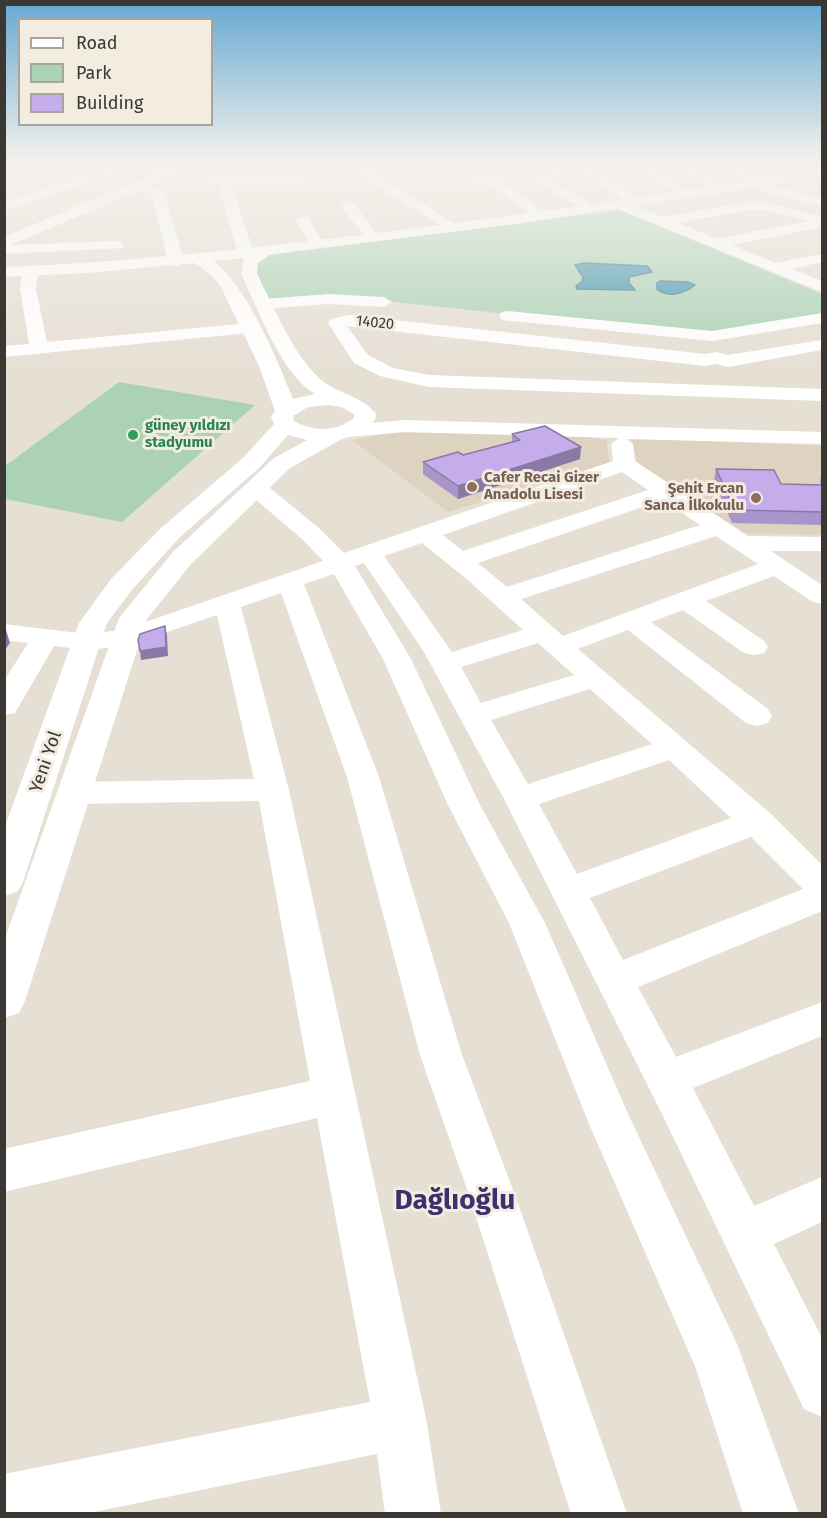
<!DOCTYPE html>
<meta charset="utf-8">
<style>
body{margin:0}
#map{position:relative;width:827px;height:1518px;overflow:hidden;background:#e6dfd4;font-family:"Fira Sans",sans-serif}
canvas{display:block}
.frame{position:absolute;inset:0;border:6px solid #3b3834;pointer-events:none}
.legend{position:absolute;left:18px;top:18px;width:195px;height:108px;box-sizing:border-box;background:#f3ece1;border:2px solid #a9a49c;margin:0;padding:8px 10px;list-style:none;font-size:18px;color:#3b3834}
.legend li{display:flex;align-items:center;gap:12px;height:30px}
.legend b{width:30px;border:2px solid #a9a49c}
</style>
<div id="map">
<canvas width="827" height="1518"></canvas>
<div class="frame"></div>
<ul class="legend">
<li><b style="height:8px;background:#fff"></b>Road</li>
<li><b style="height:16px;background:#abd2b5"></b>Park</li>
<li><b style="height:16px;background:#c4adea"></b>Building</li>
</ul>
</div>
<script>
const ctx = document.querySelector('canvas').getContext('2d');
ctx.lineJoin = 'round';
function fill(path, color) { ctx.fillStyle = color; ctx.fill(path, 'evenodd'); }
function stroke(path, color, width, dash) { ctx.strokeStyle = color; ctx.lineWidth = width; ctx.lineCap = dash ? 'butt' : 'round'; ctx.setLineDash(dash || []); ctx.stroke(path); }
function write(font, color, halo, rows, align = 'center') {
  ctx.font = font + ' "Fira Sans",sans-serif'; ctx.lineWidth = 6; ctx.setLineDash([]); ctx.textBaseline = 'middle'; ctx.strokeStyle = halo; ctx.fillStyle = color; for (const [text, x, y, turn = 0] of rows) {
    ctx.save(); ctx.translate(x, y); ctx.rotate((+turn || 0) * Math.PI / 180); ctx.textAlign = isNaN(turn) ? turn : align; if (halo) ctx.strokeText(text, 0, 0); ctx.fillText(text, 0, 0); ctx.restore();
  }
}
const built = new Path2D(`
 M457,432L577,435L606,440L610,463L448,512L352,440L392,433Z
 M631,438L822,446V535L742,533L637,463Z`);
const green = new Path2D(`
 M620,210L822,294V316L712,336L367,299L264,304L261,283L253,264L264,256Z
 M119,382L255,405L122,522L5,499V466Z`);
const water = new Path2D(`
 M584,263L647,266L652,272L629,277V283L635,290L577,289L576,286L582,282L583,277L575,265Z
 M660,281L688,282L695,285C685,293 668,299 657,289V283Z`);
const minor = new Path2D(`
 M51,162H72L4,184V176Z
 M106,162C157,162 206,179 257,178C324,177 391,162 458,162L452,166L377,175L462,228L455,232L450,231L361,177L258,186L231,185L254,253L246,258L238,253L218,184L171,176L151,185L164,192L184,261L181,264L176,266L168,261L151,194L140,190L11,245L117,241L124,245L122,248L4,254V237L156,173L129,169L4,211V202L113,166Z
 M569,162H584L642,200L644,203L638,207L664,217L749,202L771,203L822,217V227L732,245L776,263L822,254V262L792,269L822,281V292L616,208L614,205L616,202L628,203L583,173L547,177L595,207L597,210L590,214L532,179L501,182L547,213L549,216L542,220L486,184L470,186L464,182L470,178L574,167ZM749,210L770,211L808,221L717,239L678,223Z
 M627,162H642L695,195L688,199L683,198Z
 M669,162H685L730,189L724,193L719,192Z
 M713,162H729L766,183L765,186H755Z
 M348,202L353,203L378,235L380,238L378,241H368L341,206Z
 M303,216L308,217L324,244L322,247H312L310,244L296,220Z
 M30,267L38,272L36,289L47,342L249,323L255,324L258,328L255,332L249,333L4,357V346L29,344L20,289L22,272Z
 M328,294L384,297L392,302L384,307L328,304L264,309L256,304L264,299Z
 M508,311L712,331L822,313V323L712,341L502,320L499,316L502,312Z
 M349,315L705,354L716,352L728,355L822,340V350L728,367L716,364L705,366L347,326L368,355L393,368L429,375L822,389V401L429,387L380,376L354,363L328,323L331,319Z
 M404,420L822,432V444L626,439L633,444L635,461L748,536L822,537V551H771L822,585V604L813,602L774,576L706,601L764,641L768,647L764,653L754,655L744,653L683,610L651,622L768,709L772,716L768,723L757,726L746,723L628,630L578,649L770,813L822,865V911L638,987L676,1057L822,1002V1036L693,1088L754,1206L822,1177V1222L774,1244L822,1338V1417L804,1409L662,1114L504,799L424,652L364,563L355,566L411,659L480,805L545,923L629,1116L737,1344L799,1514H743L695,1366L589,1124L509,923L448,805L383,659L334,574L304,584L379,777L462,1055L515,1195L627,1514H571L469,1195L420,1055L347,777L281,593L241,607L289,790L427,1423L441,1514H385L377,1454L84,1514H4V1474L370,1402L317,1118L4,1192V1149L310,1081L259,801L74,804L62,801L58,793L62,785L74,782L254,779L217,615L126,646L87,650L54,646L15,713L4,715V681L28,643L4,640V624L87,634L122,630L323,561L302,539L248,493L245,488L248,483L256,481L264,483L320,529L344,553L613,461L611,444L619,438L404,432L349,437L342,435L339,431L342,427L349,425ZM622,472L648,490L463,551L443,535ZM663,500L700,525L507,587L478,563ZM716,536L758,564L563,636L521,599ZM422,543L469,581L523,630L452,652L384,556ZM538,643L574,675L481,703L461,667ZM590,689L652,744L528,784L491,720ZM669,760L731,818L577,874L539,804ZM751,837L803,889L623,960L590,898Z`);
const major = new Path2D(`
 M822,168V176L769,185L822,198V206L758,191L757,187L515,224L271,254L258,263L257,274C274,307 292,352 318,377C335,394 362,395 376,414L375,420L364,431L340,440L290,468L191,564L147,619L25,1001L19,1013L4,1018V941L119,618L173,552L274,458L307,440L288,435L259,468L179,538L131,591L107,623L23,882L17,892L4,896V829L79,623L111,579L161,528L243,458L274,424L271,417L275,411L259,366L221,287L212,276L195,263L86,273L4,277V267C124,263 242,249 361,235C515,216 669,194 822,168ZM244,258L241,274C259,310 280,373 315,394L293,399C278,361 246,284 213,261ZM328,405L341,407L354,414V418C336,432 314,432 294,421L293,416L308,407Z`);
const wall = new Path2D(`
 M512,434L580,459L458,499L423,474V462L463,455L512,442Z
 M716,469L781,484L821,485L820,482L822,471V525L732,523L714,481Z`);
const shadedWall = new Path2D(`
 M581,447L580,459L458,499V486Z
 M165,626L167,635L168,656L141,660L140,651Z
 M6,630L10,643L4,651V633Z`);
const building = new Path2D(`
 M545,426L581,447L458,486L423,462L458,452L463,455L520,440L512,434Z
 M716,469L774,470L781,484L822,485V512L735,510Z
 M165,626L166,647L140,651L138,640L140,634Z`);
const markers = [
 [133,435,6,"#2e9e5b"],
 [472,487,6,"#8d6e63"],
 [756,498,6,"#8d6e63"]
];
const farStreetnames = [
 ["14020",375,323,6]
];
const farLeisurenames = [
 ["güney yıldızı",145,426],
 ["stadyumu",145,443]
];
const farEducationnames = [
 ["Cafer Recai Gizer",484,478],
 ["Anadolu Lisesi",484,495],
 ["Şehit Ercan",744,489,"right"],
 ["Sanca İlkokulu",744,506,"right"]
];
const streetNames = [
 ["Yeni Yol",46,762,-71]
];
const nearDistrictnames = [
 ["Dağlıoğlu",455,1201]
];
fill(built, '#ded2c1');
fill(green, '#abd2b5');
fill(water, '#4295af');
stroke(water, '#40798a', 1.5);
fill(minor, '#fff');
fill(major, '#fff');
fill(wall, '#a995c9');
fill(shadedWall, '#8979a4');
fill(building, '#c4adea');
stroke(building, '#8979a4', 1.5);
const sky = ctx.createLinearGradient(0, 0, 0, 375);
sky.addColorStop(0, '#65a8d1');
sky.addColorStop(0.43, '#f4f1ec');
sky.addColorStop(1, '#f4f1ec00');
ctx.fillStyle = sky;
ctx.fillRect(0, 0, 827, 375);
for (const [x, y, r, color] of markers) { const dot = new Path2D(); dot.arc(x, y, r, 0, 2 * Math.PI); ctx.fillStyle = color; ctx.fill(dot); stroke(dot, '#f3ece1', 2); }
write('15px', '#3b3834', '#f3ece1', farStreetnames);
write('bold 15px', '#27864d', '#f3ece1', farLeisurenames, 'left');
write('bold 15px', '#785e54', '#f3ece1', farEducationnames, 'left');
write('18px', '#3b3834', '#f3ece1', streetNames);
write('bold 28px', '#3d316d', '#f3ece1', nearDistrictnames);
</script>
